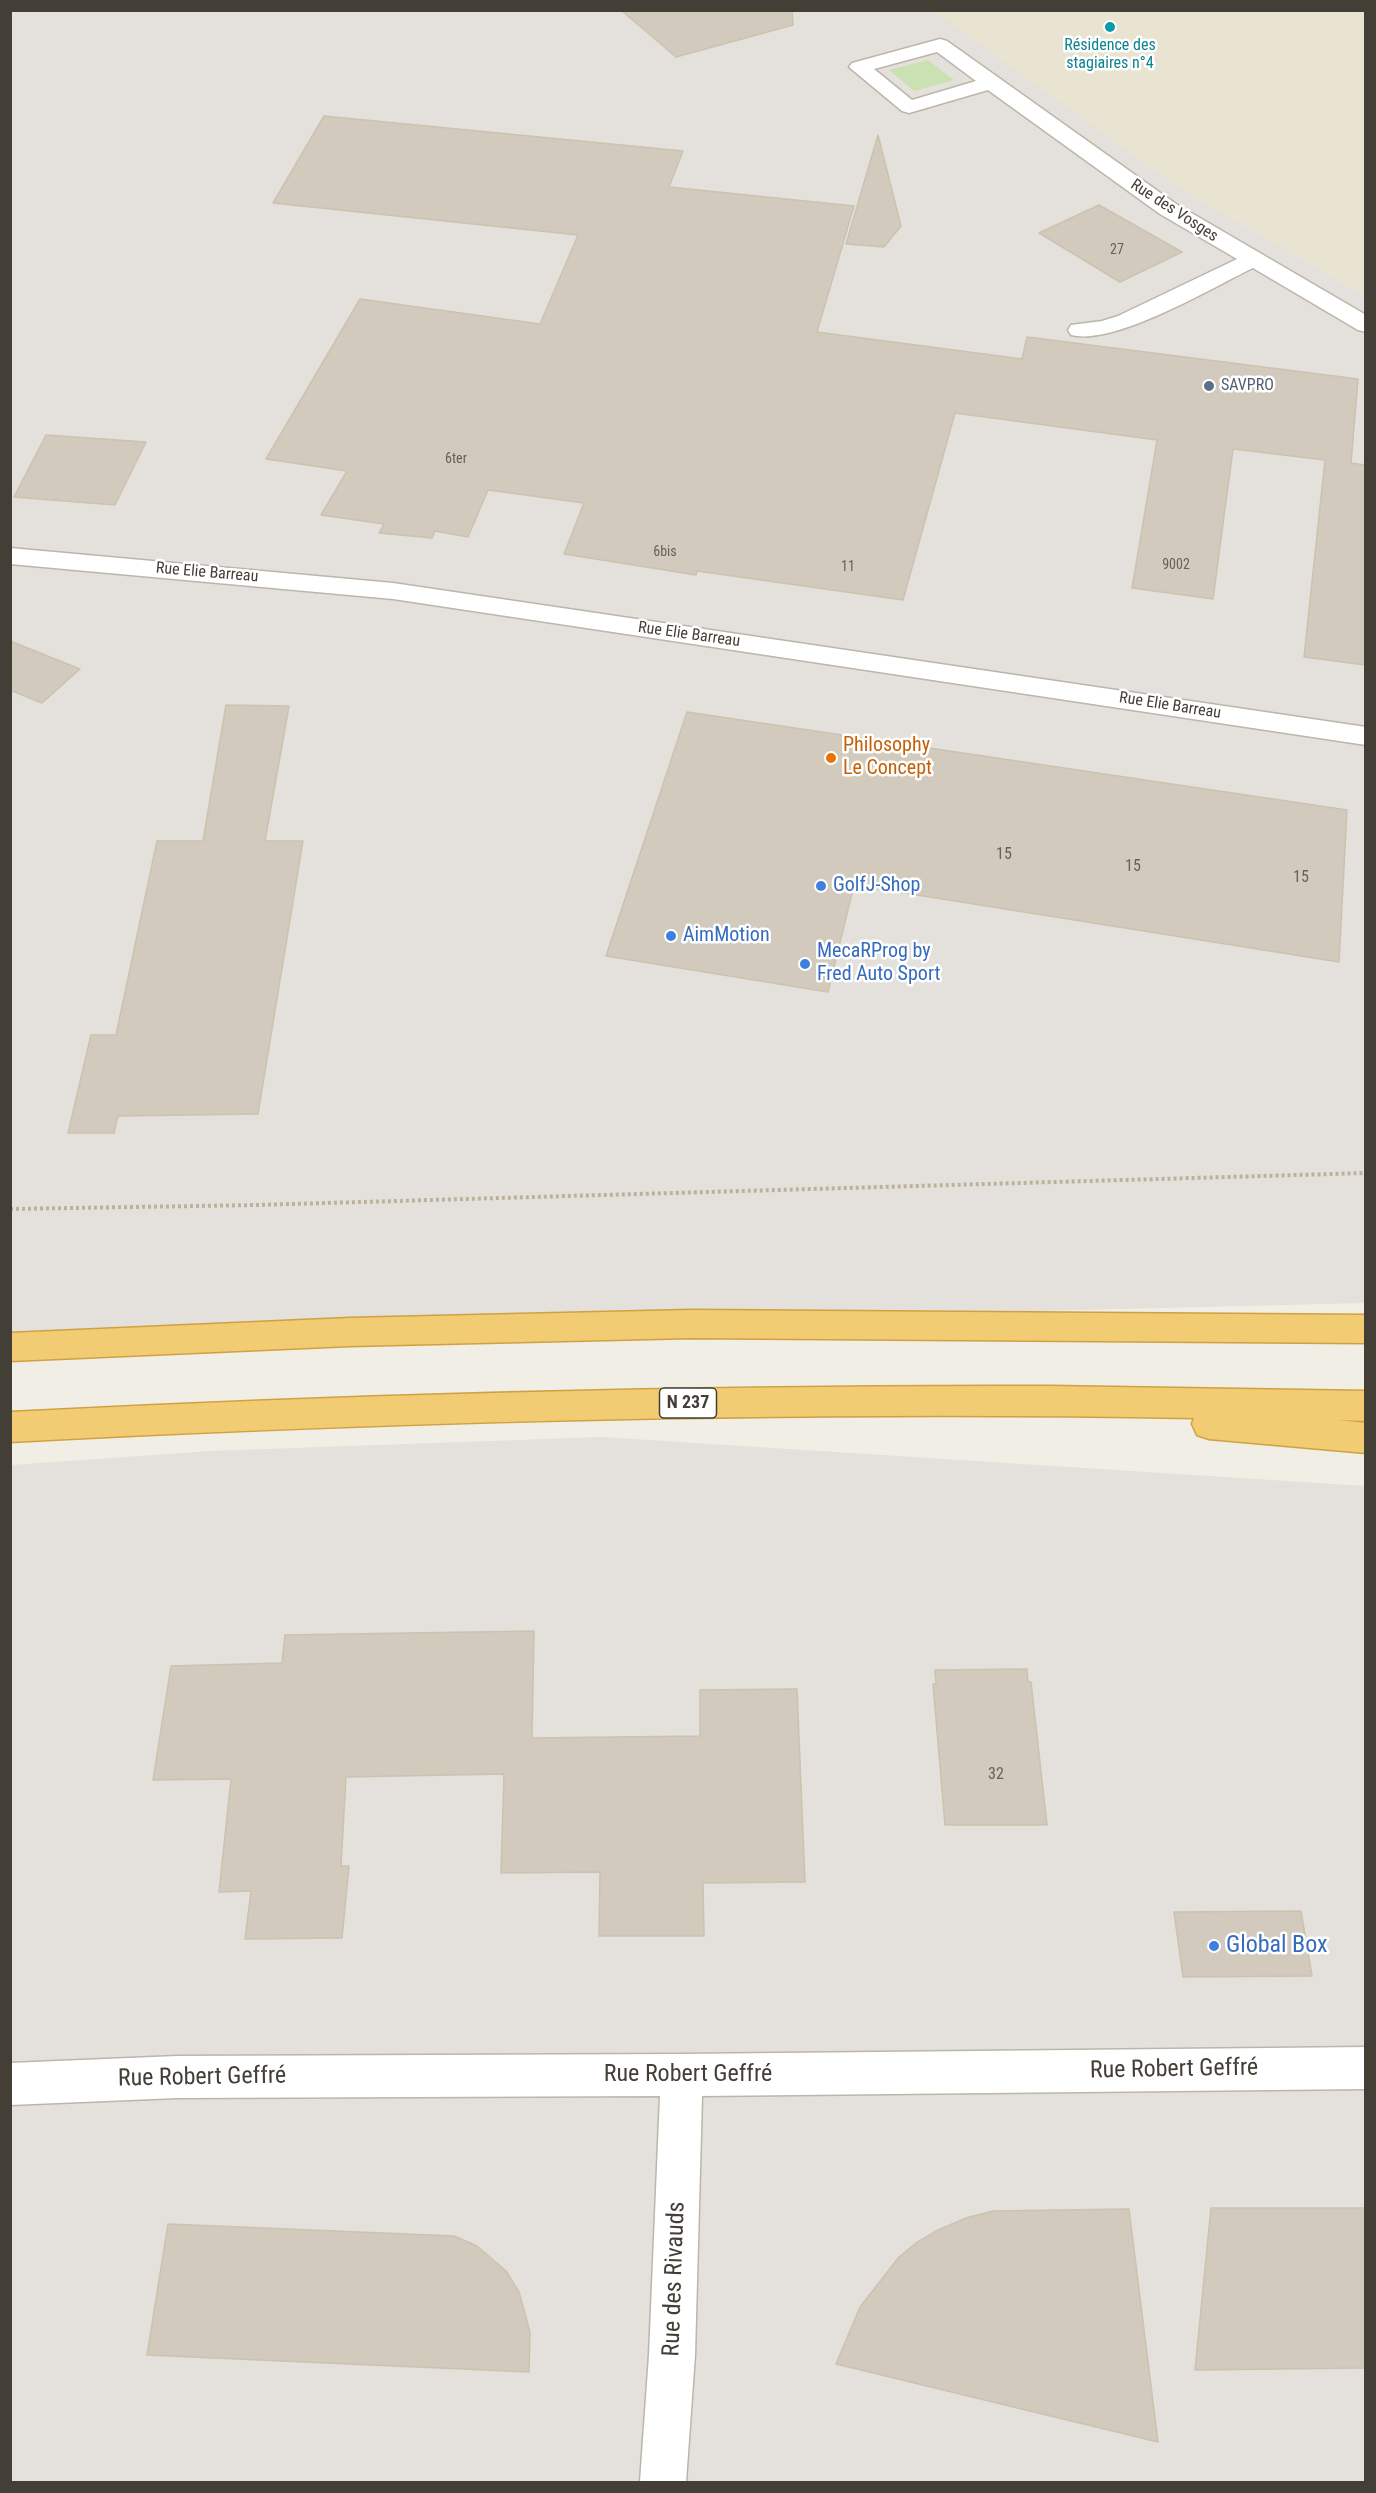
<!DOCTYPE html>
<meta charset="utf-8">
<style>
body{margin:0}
#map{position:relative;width:1376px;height:2493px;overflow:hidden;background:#f1eee6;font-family:"Roboto Condensed",sans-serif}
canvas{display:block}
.frame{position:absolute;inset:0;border:12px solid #433f36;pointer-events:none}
</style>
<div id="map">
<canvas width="1376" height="2493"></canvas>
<div class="frame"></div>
</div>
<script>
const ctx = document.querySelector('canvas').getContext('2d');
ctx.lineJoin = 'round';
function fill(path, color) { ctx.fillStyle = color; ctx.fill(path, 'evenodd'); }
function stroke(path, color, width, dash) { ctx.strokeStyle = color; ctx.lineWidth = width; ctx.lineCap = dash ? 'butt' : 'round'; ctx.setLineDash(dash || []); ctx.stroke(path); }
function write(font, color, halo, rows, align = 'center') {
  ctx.font = font + ' "Roboto Condensed",sans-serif'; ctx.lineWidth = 5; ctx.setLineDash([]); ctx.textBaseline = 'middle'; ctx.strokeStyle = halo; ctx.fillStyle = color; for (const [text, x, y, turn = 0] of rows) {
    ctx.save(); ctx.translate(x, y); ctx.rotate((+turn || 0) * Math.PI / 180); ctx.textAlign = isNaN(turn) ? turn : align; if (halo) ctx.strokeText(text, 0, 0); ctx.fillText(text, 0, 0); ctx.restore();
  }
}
const industrial = new Path2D(`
 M10,11H936L1178,187L1365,296V1303L11,1336Z
 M602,1437L1365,1486V2482H11V1465L210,1451Z`);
const education = new Path2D(`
 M933,11H1365V296L1178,187Z`);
const green = new Path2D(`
 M928,60L954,80L914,91L889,70Z`);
const building = new Path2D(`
 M621,10H792L793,25L676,57Z
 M324,116L683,151L669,187L854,206L817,332L1022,359L1027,337L1358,379L1351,463L1365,465V665L1304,657L1325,460L1233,449L1213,599L1132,588L1157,440L955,413L903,600L697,571L696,575L564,554L584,503L488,490L468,537L435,531L432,538L379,533L384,524L321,515L347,471L266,459L360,299L540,324L578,235L273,203Z
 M878,135L901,226L884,247L846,244Z
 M1099,205L1182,252L1120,282L1039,233Z
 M46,435L146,442L115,505L14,497Z
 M10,641L80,669L42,703L10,690Z
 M226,705L289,706L265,841H303L258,1114L118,1116L114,1133H68L91,1035H116L157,841H203Z
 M687,712L1347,810L1339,962L854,885L828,992L606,956Z
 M534,1631L532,1738L700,1736V1690L797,1689L805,1882L703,1883L704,1936H599L600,1872L501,1873L504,1774L346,1777L341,1866H349L342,1938L245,1939L251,1891L219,1892L231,1779L153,1780L171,1666L282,1663L285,1635Z
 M1027,1669L1028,1682H1031L1047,1825H945L933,1684H936L935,1670Z
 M1301,1911L1312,1976L1183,1977L1174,1912Z
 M1211,2208H1365V2368L1195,2370Z
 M1129,2209L1158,2442L836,2364L860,2307L899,2257L916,2243L938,2230L966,2218L993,2211Z
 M168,2224L454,2236L477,2246L506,2271L519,2292L530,2332L529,2372L147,2355Z`);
const path = new Path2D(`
 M10,1209L257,1205L1366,1173`);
const minor = new Path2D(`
 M940,39L947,41L1176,204L1366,315V332L1358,330L1253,268C1211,288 1115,346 1071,335L1068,330L1071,325L1102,321L1118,316L1237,259L1160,214L988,90L909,113L902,111L849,67L852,63ZM937,52L976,81L912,100L874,69Z
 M10,548L393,583L1366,727V745L393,599L10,564Z
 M1366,2047V2089L702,2096L695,2355L686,2482H640L649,2355L660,2096L177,2098L10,2105V2063L177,2056L682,2054Z`);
const highway = new Path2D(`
 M691,1310L1366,1315V1343L691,1338L350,1346L10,1361V1333L350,1318Z
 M1049,1386L1366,1391V1421L1338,1420L1366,1423V1453L1209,1439L1197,1435L1192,1424L1194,1418C800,1411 405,1421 10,1442V1412C356,1394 702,1385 1049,1386Z`);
const markers = [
 [1110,27,6,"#0f9aa8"],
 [1209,386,6,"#5c6f8a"],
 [831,758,6,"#e8710a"],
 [821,886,6,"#3f7fe0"],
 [671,936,6,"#3f7fe0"],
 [805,964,6,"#3f7fe0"],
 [1214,1946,6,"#3f7fe0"]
];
const farNumbernames = [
 ["27",1117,250],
 ["6ter",456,459],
 ["6bis",665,552],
 ["9002",1176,565],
 ["11",848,567]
];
const farCulturenames = [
 ["Résidence des",1110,46],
 ["stagiaires n°4",1110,64]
];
const farStreetnames = [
 ["Rue des Vosges",1174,211,33],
 ["Rue Elie Barreau",207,573,5],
 ["Rue Elie Barreau",689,635,8],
 ["Rue Elie Barreau",1170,706,9]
];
const farServicenames = [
 ["SAVPRO",1221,386]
];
const numberNames = [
 ["15",1004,855],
 ["15",1133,867],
 ["15",1301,878],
 ["32",996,1775]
];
const shields = [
 [688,1403,57]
];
const shieldNames = [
 ["N 237",688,1403]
];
const foodNames = [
 ["Philosophy",843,746],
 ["Le Concept",843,769]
];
const shopNames = [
 ["GolfJ-Shop",833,886],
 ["AimMotion",683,936],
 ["MecaRProg by",817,952],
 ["Fred Auto Sport",817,975]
];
const nearShopnames = [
 ["Global Box",1226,1946]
];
const nearStreetnames = [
 ["Rue Robert Geffré",1174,2070,-1],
 ["Rue Robert Geffré",688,2075],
 ["Rue Robert Geffré",202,2078,-1],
 ["Rue des Rivauds",675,2279,-88]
];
fill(industrial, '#e4e0db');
fill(education, '#e9e3d1');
fill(green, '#cae2b2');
fill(building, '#d2cabc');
stroke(building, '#ccc2b0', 1.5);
stroke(minor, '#bcb6aa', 3);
stroke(highway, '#cfa143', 3);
stroke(path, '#bcb29c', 4, [3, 3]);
fill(minor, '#fff');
fill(highway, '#f1cc72');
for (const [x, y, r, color] of markers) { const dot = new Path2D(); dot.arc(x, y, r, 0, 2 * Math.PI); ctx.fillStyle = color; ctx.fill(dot); stroke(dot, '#fff', 2); }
write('14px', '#676258', null, farNumbernames);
write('16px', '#0d838f', '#fff', farCulturenames);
write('16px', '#433f36', '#fff', farStreetnames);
write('16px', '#4e5e75', '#fff', farServicenames, 'left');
write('16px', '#676258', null, numberNames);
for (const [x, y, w] of shields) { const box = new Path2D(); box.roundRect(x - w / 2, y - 15, w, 30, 4.5); ctx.fillStyle = '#fff'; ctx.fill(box); stroke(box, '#433f36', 1.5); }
write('bold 18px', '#433f36', null, shieldNames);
write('20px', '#c56008', '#fff', foodNames, 'left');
write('20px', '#366cbe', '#fff', shopNames, 'left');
write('24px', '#366cbe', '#fff', nearShopnames, 'left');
write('24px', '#433f36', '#fff', nearStreetnames);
</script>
